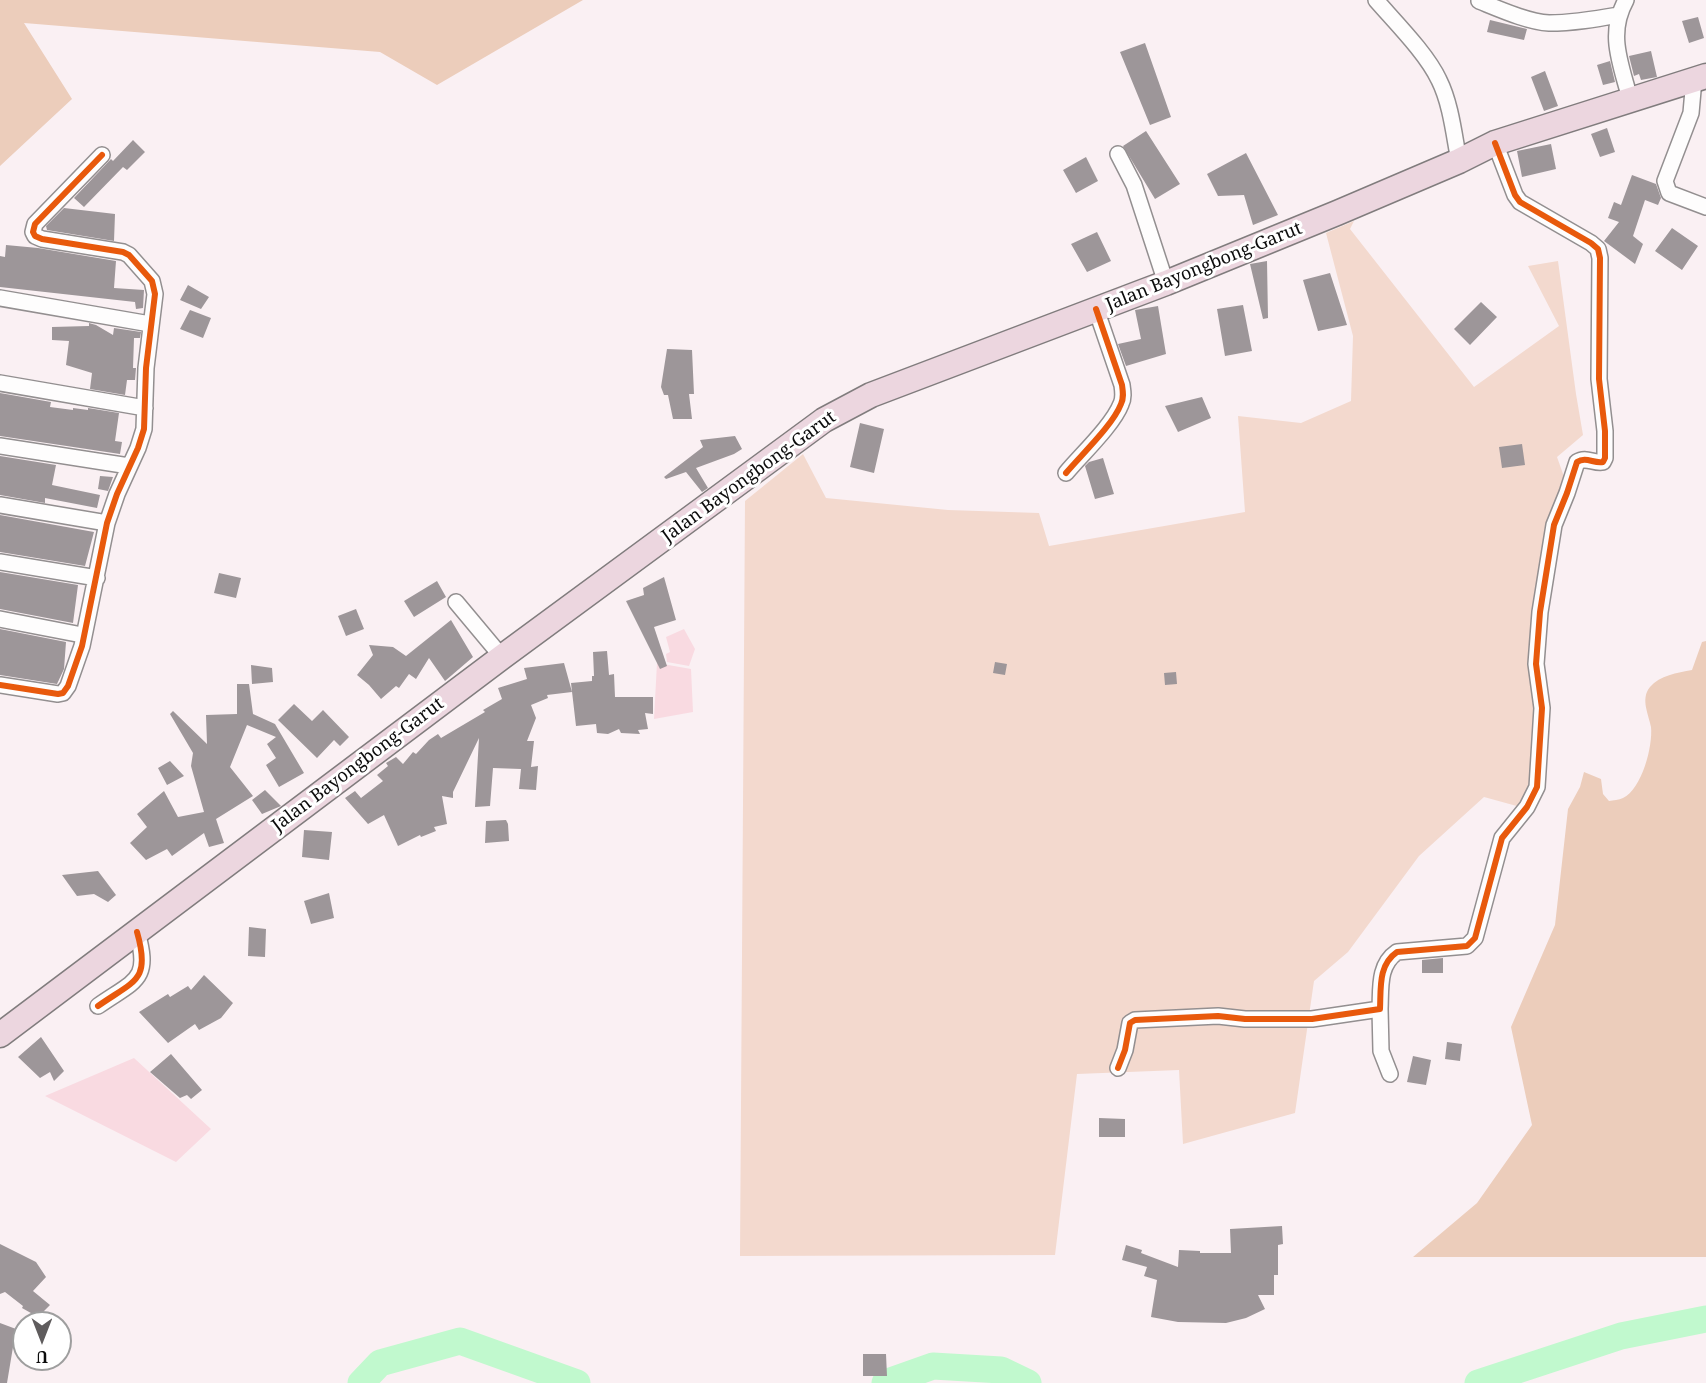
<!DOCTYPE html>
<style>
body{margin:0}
#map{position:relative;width:1706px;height:1383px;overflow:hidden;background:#faf0f3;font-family:"Noto Serif",serif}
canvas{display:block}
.north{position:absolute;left:12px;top:1311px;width:60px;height:60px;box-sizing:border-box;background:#fff;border:2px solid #9e9e9e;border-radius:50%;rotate:180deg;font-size:16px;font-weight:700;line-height:24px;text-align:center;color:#0c0c0c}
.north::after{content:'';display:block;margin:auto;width:21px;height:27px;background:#5f5c5d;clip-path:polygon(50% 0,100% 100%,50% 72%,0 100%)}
</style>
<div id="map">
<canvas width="1706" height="1383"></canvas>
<div class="north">U</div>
</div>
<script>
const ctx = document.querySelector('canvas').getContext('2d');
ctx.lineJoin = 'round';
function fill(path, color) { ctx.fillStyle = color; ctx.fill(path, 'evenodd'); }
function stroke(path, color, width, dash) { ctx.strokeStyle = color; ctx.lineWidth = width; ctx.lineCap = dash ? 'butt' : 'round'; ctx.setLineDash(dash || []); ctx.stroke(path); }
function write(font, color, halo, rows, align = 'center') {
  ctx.font = font + ' "Noto Serif",serif'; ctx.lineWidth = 6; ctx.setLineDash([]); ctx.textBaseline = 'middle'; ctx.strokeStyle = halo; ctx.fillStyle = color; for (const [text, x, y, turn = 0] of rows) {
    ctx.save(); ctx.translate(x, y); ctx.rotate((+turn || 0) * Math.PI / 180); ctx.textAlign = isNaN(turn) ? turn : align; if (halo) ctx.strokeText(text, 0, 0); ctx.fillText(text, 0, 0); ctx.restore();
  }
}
const farmland = new Path2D(`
 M684,629L695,649L689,666L667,662L666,654L670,652L666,637Z
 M657,663L691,669L693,712L654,719Z
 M134,1058L211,1129L176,1162L45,1096Z`);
const green = new Path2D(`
 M1354,221L1350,229L1474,387L1559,326L1528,266L1558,261L1576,394L1583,435L1557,457L1568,488L1553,525L1534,786L1524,808L1484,797L1419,856L1348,952L1314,981L1295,1113L1183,1144L1179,1070L1077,1074L1055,1255L740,1256L745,501L803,454L826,498L948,510L1039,513L1049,546L1245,512L1238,416L1301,423L1351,401L1353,336L1326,233Z`);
const forest = new Path2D(`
 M0,0H583L437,85L380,52L24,23L72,99L0,166Z
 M1706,641V1257H1413L1477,1203L1532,1125L1511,1027L1555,925L1568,809L1580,787L1584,772L1601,779L1603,794L1609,801C1613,800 1619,800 1623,798C1642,789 1653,746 1651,727C1649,715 1640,699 1650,687C1660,675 1677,673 1692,670L1702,642Z`);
const river = new Path2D(`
 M361,1383L380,1363L460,1341L577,1383
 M885,1383L933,1366L1001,1370L1028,1383
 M1478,1383L1621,1336L1706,1319`);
const building = new Path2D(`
 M1698,17L1704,38L1689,43L1682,21Z
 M1490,20L1527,29L1524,40L1487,32Z
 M1145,43L1171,117L1150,125L1120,52Z
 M1651,51L1657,77L1641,80L1639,74L1634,76L1629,56Z
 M1610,61L1615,82L1603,85L1597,65Z
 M1545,71L1558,106L1544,111L1531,77Z
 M1607,128L1615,152L1600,157L1591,134Z
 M1146,131L1180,184L1155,199L1123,146Z
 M133,140L145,152L127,170L123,167L84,207L74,198L111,159L113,161Z
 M1551,144L1556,169L1522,177L1517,151Z
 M1246,153L1278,215L1253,225L1244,195L1218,196L1207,174Z
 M1086,157L1098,181L1076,193L1063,170Z
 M1632,175L1656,184L1661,198L1658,205L1645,200L1633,236L1643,244L1635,264L1604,241L1619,222L1608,218L1614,202L1621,205Z
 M64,208L115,214L114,241L47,230L46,226Z
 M1672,228L1698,246L1682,270L1655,251Z
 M1097,232L1111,261L1087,272L1071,244Z
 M6,245L38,248L116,261L114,288L144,290L143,308L136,309L135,302L0,287V256L5,257Z
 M1267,261L1268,318L1263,319L1250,264Z
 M1330,273L1347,325L1318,331L1303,280Z
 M188,285L209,297L201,309L180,300Z
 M1481,302L1497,317L1470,345L1454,329Z
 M1243,305L1252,351L1225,356L1217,309Z
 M1158,306L1166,354L1126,366L1118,344L1141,339L1135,310Z
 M190,310L211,318L203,338L180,329Z
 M89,323L96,325L113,335L114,328L141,332L140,338H134L133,368H136L135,380H127L125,395L90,389L92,373L66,365L69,341L52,340V327L89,326Z
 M667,349L692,350L694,394H689L692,419H673L668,395H664L661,387Z
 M0,393L51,402L50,407L73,410V408L88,410V408L119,413L115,441L122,442L120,454L0,436Z
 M1202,397L1211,418L1178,432L1165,406Z
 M860,423L884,429L874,473L850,467Z
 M735,436L742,449L734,454L696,468L708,488L702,492L686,472L666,479L664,477L703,447L700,440Z
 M1522,444L1525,465L1502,468L1499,447Z
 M0,456L56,465L52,485L100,495L97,508L45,498V503L0,495Z
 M1103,458L1114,494L1095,499L1085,466L1089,462Z
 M100,476L113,477L108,491L98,489Z
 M0,515L94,532L85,566L0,552Z
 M0,572L78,585L73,623L0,609Z
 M219,573L241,578L236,598L214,593Z
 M664,577L676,620L654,627L667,666L660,669L626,601L644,595L643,588Z
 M437,581L446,597L414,617L404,601Z
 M356,609L364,629L346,636L338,616Z
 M451,620L473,657L445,681L429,658L416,679L409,674L399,688L396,686L381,699L369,685L357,675L373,655L369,645L393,647L406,656Z
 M0,629L66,642L64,669L57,684L0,675Z
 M607,651L609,675L614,674L615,697H653V714L645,713L648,729L638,730L640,734L621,733L619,729L608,734L597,733L596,724L576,726L571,683L592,681V676H594L593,652Z
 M995,662L1007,664L1005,675L993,673Z
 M564,663L572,692L547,695L548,698L531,705L536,718L527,741H534L531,767L538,766L536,790L519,789L521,769L493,768L490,806L475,807L479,738L453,792V798L442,796L447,824L434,827L436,831L421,837L420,835L398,846L384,815L368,824L345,798L355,791L361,798L383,781L377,775L388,766L386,763L396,757L403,764L413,752L416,754L429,740L438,734L441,738L485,712L483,710L502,699L498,688L527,679L524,668Z
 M251,665L272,668L273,682L252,684Z
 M1176,672L1177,684L1165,685L1164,673Z
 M237,684H249L253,714L275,724L304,773L279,787L266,765L276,758L267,744L276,737L247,725L230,767L253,796L216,819L224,843L209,847L204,833L172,856L167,849L146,860L130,843L147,827L137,814L164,791L178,817L204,812L191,766L193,753L170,714L173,711L207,744L206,715L237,714Z
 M294,704L312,721L323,710L349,737L340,746L334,740L317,758L278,720Z
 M170,761L184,776L167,785L158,768Z
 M265,790L281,806L262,814L252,800Z
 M506,820L508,824L509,841L485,843L486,821Z
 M304,830L332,832L329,860L302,857Z
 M98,871L116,895L108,902L94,894L77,896L62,875Z
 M329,893L334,918L311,924L304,901Z
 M249,927L266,929L265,957L248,956Z
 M1443,958V973H1422V960Z
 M204,975L233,1003L221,1018L199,1030L195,1024L168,1043L139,1012L168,994L170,997L188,986L191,990Z
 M41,1037L64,1071L54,1081L50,1072L40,1078L18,1057Z
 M1447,1042L1462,1044L1460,1061L1445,1059Z
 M171,1054L202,1090L191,1099L187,1095L180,1098L150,1072Z
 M1413,1056L1431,1060L1426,1085L1407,1082Z
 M1099,1118L1125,1119V1137H1099Z
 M1282,1226L1283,1244L1278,1245V1275H1274V1295H1258L1265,1309L1246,1318L1226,1323L1178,1322L1151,1317L1157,1280L1144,1276L1147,1267L1122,1260L1126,1245L1142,1250L1141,1253L1178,1267L1179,1250L1200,1251V1253H1231L1230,1229Z
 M0,1244L36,1262L46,1277L33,1291L50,1305L38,1317L22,1308L23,1306L5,1292L0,1294Z
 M0,1323L16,1329L7,1383H0Z
 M863,1354H886L887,1376H863Z`);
const minor = new Path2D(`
 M1376,0C1396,23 1427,54 1439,80C1451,104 1454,135 1459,161
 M1626,0C1607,34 1621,64 1630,99
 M1479,1C1499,9 1528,22 1549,23C1573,23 1596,19 1619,15
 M1694,79L1691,113L1665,181L1669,193L1706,207
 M1118,154L1134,185L1166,283
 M0,298L150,324
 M0,383L145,408
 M0,446L129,466
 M1066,473C1081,455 1113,425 1121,404C1124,398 1123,392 1122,385L1096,309
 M0,505L107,523
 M0,562L97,578
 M456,602L502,657
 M0,619L82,635
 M0,685L58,694L63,693L68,686L82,646L107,523L117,494L138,448L144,429L146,368L155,294L152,281L129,255L123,252L42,239L35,236L33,232L35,224L102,155
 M98,1006C135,980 151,981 137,932
 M1380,1009L1381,1051L1390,1074
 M1118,1068L1125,1050L1130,1023L1135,1020L1218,1016L1245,1019H1312L1380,1009C1381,988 1378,965 1397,952L1467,946L1475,938L1502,838L1527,807L1537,787L1542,708L1536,664L1540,612L1554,525L1567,493L1577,462C1586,456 1594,464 1603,462L1605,458V431L1599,379L1600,258L1598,249L1591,243L1520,202L1515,195L1495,143`);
const primary = new Path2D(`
 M0,1035L502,657L824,420L871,395L1166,283L1337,213L1459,161L1495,143L1706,76`);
const cycleway = new Path2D(`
 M1066,473C1081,455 1113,425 1121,404C1124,398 1123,392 1122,385L1096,309
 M0,685L58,694L63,693L68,686L82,646L107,523L117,494L138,448L144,429L146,368L155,294L152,281L129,255L123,252L42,239L35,236L33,232L35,224L102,155
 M98,1006C135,980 151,981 137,932
 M1118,1068L1125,1050L1130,1023L1135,1020L1218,1016L1245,1019H1312L1380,1009C1381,988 1378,965 1397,952L1467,946L1475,938L1502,838L1527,807L1537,787L1542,708L1536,664L1540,612L1554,525L1567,493L1577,462C1586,456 1594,464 1603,462L1605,458V431L1599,379L1600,258L1598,249L1591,243L1520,202L1515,195L1495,143`);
const streetNames = [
 ["Jalan Bayongbong-Garut",1204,267,-22],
 ["Jalan Bayongbong-Garut",749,477,-36],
 ["Jalan Bayongbong-Garut",358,765,-37]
];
fill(farmland, '#f9dae1');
fill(green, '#f3d9ce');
fill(forest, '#eccdbb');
stroke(river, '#c1f9ce', 27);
fill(building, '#9d9699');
stroke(minor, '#938f90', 18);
stroke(primary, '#807c7d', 27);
stroke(minor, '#fefdfd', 15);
stroke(primary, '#ecd6df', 24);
stroke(cycleway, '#e8590c', 6);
write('18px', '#0c0c0c', '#fff', streetNames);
</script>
